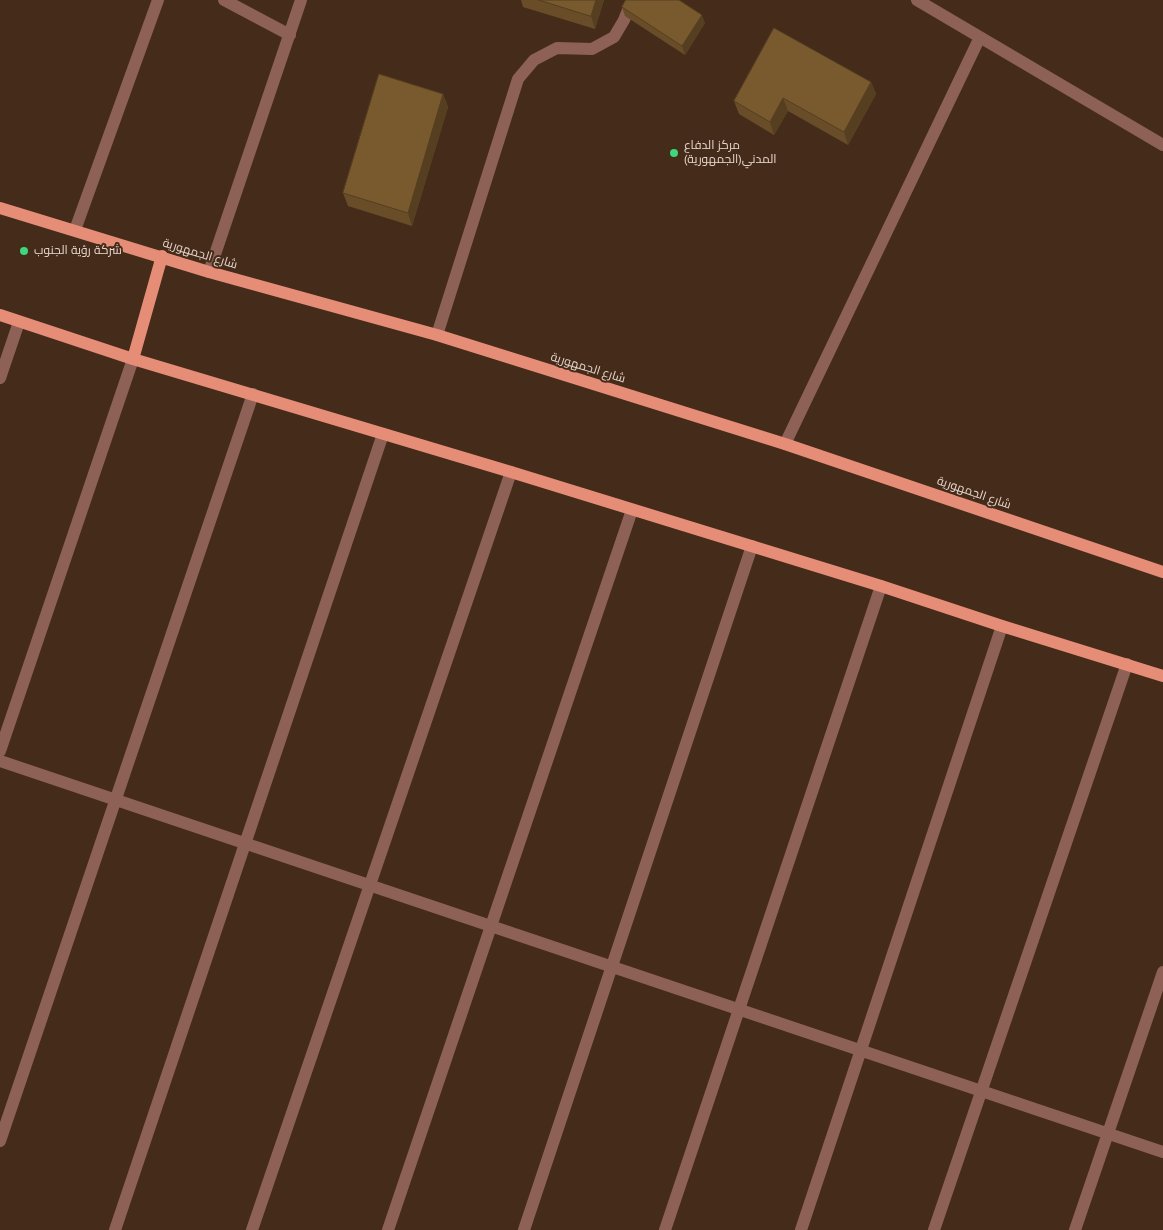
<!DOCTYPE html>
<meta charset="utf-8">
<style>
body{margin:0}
canvas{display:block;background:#452b1a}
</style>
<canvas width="1163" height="1230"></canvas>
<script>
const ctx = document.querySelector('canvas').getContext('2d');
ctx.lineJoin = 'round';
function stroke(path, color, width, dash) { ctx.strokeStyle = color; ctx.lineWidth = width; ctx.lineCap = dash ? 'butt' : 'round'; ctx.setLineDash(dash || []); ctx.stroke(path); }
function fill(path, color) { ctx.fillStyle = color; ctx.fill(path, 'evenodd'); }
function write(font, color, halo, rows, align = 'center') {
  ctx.font = font + ' "PT Sans",Cairo,sans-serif'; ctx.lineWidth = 4; ctx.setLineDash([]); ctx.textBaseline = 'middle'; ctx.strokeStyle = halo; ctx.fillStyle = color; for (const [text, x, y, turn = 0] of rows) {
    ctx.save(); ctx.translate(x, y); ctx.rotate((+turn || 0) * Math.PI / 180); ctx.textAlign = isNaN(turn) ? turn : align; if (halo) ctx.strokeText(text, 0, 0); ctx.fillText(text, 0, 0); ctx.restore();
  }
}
const minor = new Path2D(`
 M224,0L290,35
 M917,0L1163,145
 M75,230L158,0
 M209,272L301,0
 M437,335L518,79L534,60L557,48L592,49L614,37L624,20L632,0
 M0,378L19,322
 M785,444L980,37
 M0,751L133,359
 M0,761L1163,1152
 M0,1141L253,394
 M115,1230L383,434
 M252,1230L511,472
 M388,1230L632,510
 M524,1230L752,546
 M665,1230L881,586
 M801,1230L1002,626
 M934,1230L1127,664
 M1075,1230L1163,972`);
const major = new Path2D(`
 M0,208L209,272L437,335L785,444L1163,572
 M0,315L133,359L511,472L881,586L1002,626L1163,676
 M133,359L162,256`);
const wall = new Path2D(`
 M521,0H604L595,29L523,7Z
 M622,7L705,23L685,55L625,16Z
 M871,82L876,94L848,145L788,111L774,135L739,114L734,101Z
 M443,94L448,107L412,226L348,206L343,193Z`);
const shadedWall = new Path2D(`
 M596,0H604L595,29L591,16Z
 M702,15L705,23L685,55L682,46Z
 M871,82L876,94L848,145L844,132Z
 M443,94L448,107L412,226L408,213Z
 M783,98L788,111L774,135L770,122Z`);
const building = new Path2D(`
 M539,0H596L591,16Z
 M626,0H679L702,15L682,46L622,7Z
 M774,28L871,82L844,132L783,98L770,122L734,101Z
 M379,74L443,94L408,213L343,193Z`);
const markers = [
 [674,153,5,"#3ed77d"],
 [24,251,5,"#3ed77d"]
];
const poiNames = [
 ["مركز الدفاع",684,146],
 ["المدني(الجمهورية)",684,160],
 ["شركة رؤية الجنوب",34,251]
];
const streetNames = [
 ["شارع الجمهورية",200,254,17],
 ["شارع الجمهورية",588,368,17],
 ["شارع الجمهورية",974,493,19]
];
stroke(minor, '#8d6156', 12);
stroke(major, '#e68d77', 12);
fill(wall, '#684d28');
fill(shadedWall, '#553f20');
fill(building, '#795a2e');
stroke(building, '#553f20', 1);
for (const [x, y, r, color] of markers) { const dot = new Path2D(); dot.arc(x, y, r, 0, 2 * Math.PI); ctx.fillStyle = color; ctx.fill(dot); stroke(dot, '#452b1a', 2); }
write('12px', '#e8d7cd', '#452b1a', poiNames, 'left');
write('12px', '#e8d7cd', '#452b1a', streetNames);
</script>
